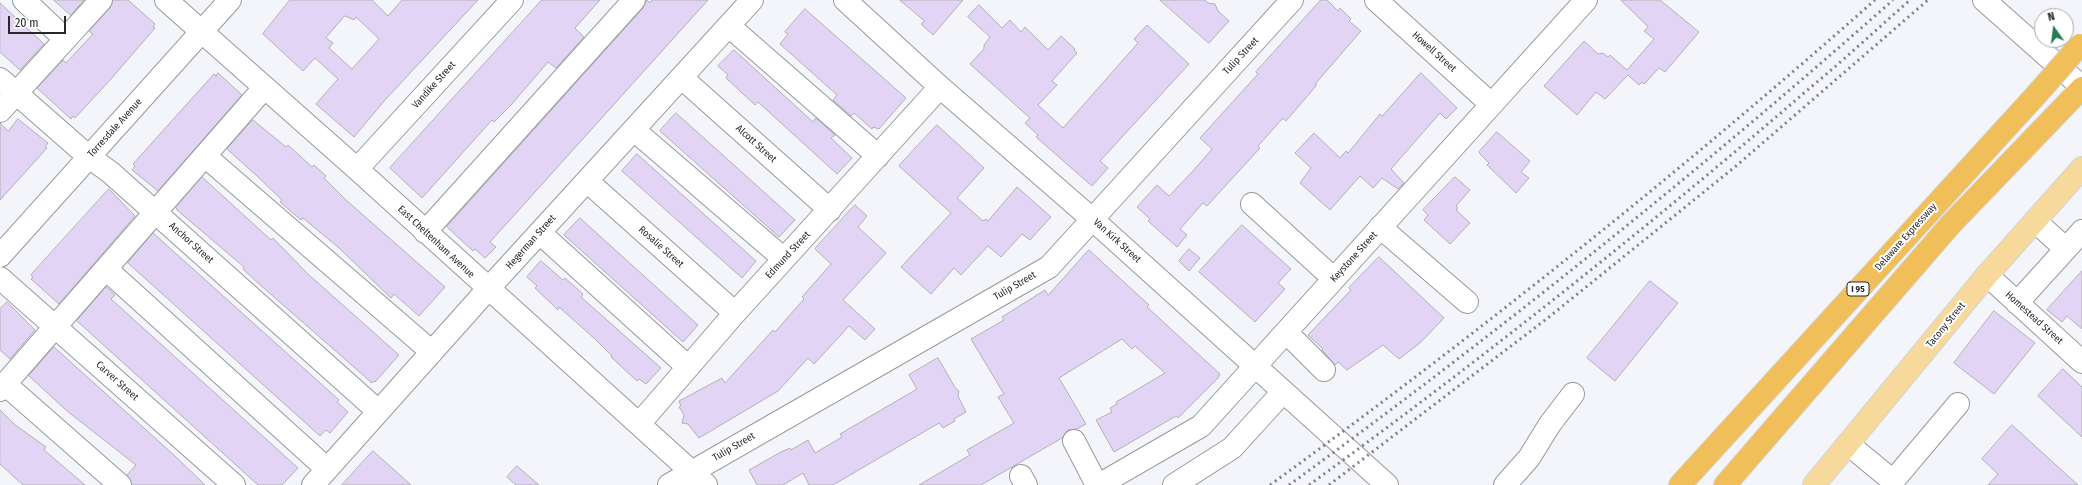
<!DOCTYPE html>
<style>
body{margin:0}
#map{position:relative;width:2082px;height:485px;overflow:hidden;background:#f4f5fb;font-family:"Fira Sans Condensed",sans-serif}
canvas{display:block}
.north{position:absolute;left:2034px;top:8px;width:40px;height:40px;box-sizing:border-box;background:#fff;border:1px solid #a9a9aa;border-radius:50%;rotate:346deg;font-size:11px;font-weight:700;line-height:16px;text-align:center;color:#28282a}
.north::after{content:'';display:block;margin:auto;width:14px;height:18px;background:#247d52;clip-path:polygon(50% 0,100% 100%,50% 72%,0 100%)}
.scale{position:absolute;left:8px;top:16px;width:58px;height:18px;box-sizing:border-box;border:2px solid #28282a;border-top:0;padding-left:5px;font-size:12px;line-height:14px;white-space:nowrap;color:#28282a;-webkit-text-stroke:3px #fff;paint-order:stroke}
</style>
<div id="map">
<canvas width="2082" height="485"></canvas>
<div class="north">N</div>
<div class="scale">20 m</div>
</div>
<script>
const ctx = document.querySelector('canvas').getContext('2d');
ctx.lineJoin = 'round';
function fill(path, color) { ctx.fillStyle = color; ctx.fill(path, 'evenodd'); }
function stroke(path, color, width, dash) { ctx.strokeStyle = color; ctx.lineWidth = width; ctx.lineCap = dash ? 'butt' : 'round'; ctx.setLineDash(dash || []); ctx.stroke(path); }
function write(font, color, halo, rows, align = 'center') {
  ctx.font = font + ' "Fira Sans Condensed",sans-serif'; ctx.lineWidth = 4; ctx.setLineDash([]); ctx.textBaseline = 'middle'; ctx.strokeStyle = halo; ctx.fillStyle = color; for (const [text, x, y, turn = 0] of rows) {
    ctx.save(); ctx.translate(x, y); ctx.rotate((+turn || 0) * Math.PI / 180); ctx.textAlign = isNaN(turn) ? turn : align; if (halo) ctx.strokeText(text, 0, 0); ctx.fillText(text, 0, 0); ctx.restore();
  }
}
const building = new Path2D(`
 M54,0H84L71,15Z
 M113,0H128L155,24L153,27L155,28L111,79L75,118L73,116L71,119L37,88L63,60L66,63L93,34L89,31L110,8Z
 M290,0H372L388,16L402,0H478L385,100L354,137L316,104L338,79L315,58L303,71L263,34ZM345,16L354,20L356,17L379,39L352,69L329,48L333,43L326,38Z
 M542,0H600L575,28L584,37L556,68L548,62L511,105L494,122L492,120L422,198L390,168Z
 M647,0L650,3L652,0H708L490,242L496,247L485,258L475,249L473,251L447,227L448,225L643,8Z
 M900,0H963L933,35L921,24L924,21Z
 M1160,0H1205L1208,3L1215,4L1218,11L1229,21L1209,43Z
 M1321,0H1327L1338,11L1340,8L1351,19L1349,21L1361,31L1316,83V86L1286,121L1283,118L1258,146L1260,148L1207,206L1203,203L1180,229L1187,235L1177,247L1148,221L1150,219L1137,207L1157,185L1169,196L1193,171L1212,149L1200,138L1258,74L1256,72Z
 M1621,0H1660L1699,32L1665,72L1659,68L1644,84L1642,82L1639,85L1628,75L1605,99L1596,92L1577,115L1544,86L1584,41L1598,54L1603,53L1608,57L1610,55L1627,70L1654,39L1644,31L1648,27Z
 M0,3L44,44L20,70L0,52Z
 M979,5L1002,28L1010,20L1021,32L1025,27L1048,50L1061,36L1075,49L1074,50L1077,53L1052,81L1057,85L1038,105L1063,128L1138,43L1134,39L1147,25L1189,64L1100,161L1108,168L1092,186L1036,137L1038,135L1025,123L1030,118L970,64L984,49V45L990,37L968,17Z
 M805,9L906,98L879,129L873,127L872,129L854,113L851,116L833,100L837,95L780,44L788,34L785,32Z
 M734,50L813,122L816,118L835,135L831,138L852,158L837,174L758,102L755,105L726,78L728,75L718,66Z
 M218,73L242,95L158,191L132,170L135,166L133,164L214,74L216,76Z
 M1421,73L1457,108L1446,119L1440,113L1391,169L1404,183L1398,189L1382,178L1373,188L1360,176L1330,210L1300,183L1311,168L1295,153L1314,133L1340,158L1346,151L1348,153L1380,114L1382,116Z
 M676,113L795,220L779,237L660,131Z
 M18,119L48,143L45,147L47,148L0,200V123L8,131Z
 M253,120L286,147L288,145L312,167L314,165L326,176L324,178L346,200L445,287L419,316L394,294L391,298L339,248L303,218L301,220L280,202L282,200L257,176L227,149Z
 M937,125L984,168L957,198L983,221L986,219L988,221L1017,187L1051,217L1030,240L1022,234L1001,257L988,246L961,275L954,268L931,294L901,267L951,213L899,166Z
 M1497,132L1530,161L1521,172L1529,178L1516,193L1487,165L1489,163L1480,154L1479,152Z
 M637,154L756,261L742,278L622,171Z
 M202,177L271,240L273,238L308,274L399,355L375,382L374,381L372,383L355,368L258,283L243,269L244,267L177,210L176,207Z
 M1455,177L1470,190L1456,206L1458,208L1456,210L1470,223L1450,244L1424,220L1428,215L1423,210Z
 M109,189L135,216L59,304L31,279L33,277L31,275Z
 M855,205L867,216L858,227L886,253L843,300L875,329L865,340L849,326L814,364L808,358L778,391L699,438L688,424L682,423L684,415L679,407L681,406L679,401L722,378L725,383L773,330L775,332L804,299L802,297L831,264L815,249Z
 M580,218L698,325L683,342L564,235Z
 M1242,225L1291,269L1278,283L1285,289L1255,322L1199,272Z
 M153,233L339,400L337,402L348,412L330,433L326,430L320,436L128,263Z
 M1189,249L1200,258L1189,271L1179,261Z
 M1089,250L1149,305L1147,307L1220,374L1218,378L1178,418L1176,416L1114,452L1096,420L1112,412L1110,408L1117,404L1116,402L1165,373L1135,346L1132,349L1122,339L1059,378L1086,424L1077,429L1068,430L1062,438L981,485H919L970,455L967,450L1014,423L998,397L1004,394L971,339L1004,320L1002,317L1045,290L1048,295Z
 M1379,257L1444,318L1420,343L1399,359L1383,345L1347,370L1338,362L1335,365L1322,350L1323,349L1308,335L1351,290L1349,288Z
 M541,261L563,280L565,278L573,285L583,294L581,297L661,368L646,384L639,379L637,381L611,357L612,356L596,340L559,307L558,310L535,288L537,286L527,277Z
 M2082,271V329L2067,316L2062,322L2047,310Z
 M1650,281L1678,303L1615,381L1587,358Z
 M106,287L115,295L111,299L298,468L282,485H258L77,321Z
 M7,302L35,330L10,359L0,350V309Z
 M1994,311L2035,343L1994,394L1954,363Z
 M54,347L175,456L205,485H132L127,475L136,465L67,411L29,376Z
 M938,358L956,389L959,391L958,396L966,412L954,419L955,421L943,428L939,423L833,485H809L803,473L783,485H757L749,470L781,452L790,448L791,450L808,440L815,453L842,437L840,434L917,389L909,375Z
 M2063,369L2082,387V437L2038,396Z
 M0,410L14,424L46,447L44,450L85,485H23L0,464Z
 M2012,425L2078,485H1988L1998,474L1982,459Z
 M373,451L411,485H342Z
 M517,466L539,485H516L507,477Z`);
const minor = new Path2D(`
 M24,0L65,39
 M166,0L357,169L706,485
 M845,0L940,87L1092,219L1387,485
 M1376,0L1491,104
 M1984,0L2082,87
 M729,26L878,156
 M682,78L830,210
 M0,79L89,157L110,172L378,411
 M0,111L101,0
 M634,130L784,259
 M205,156L432,352
 M357,169L512,0
 M587,181L735,313
 M1252,204L1334,279
 M2035,221L2066,249
 M1380,227L1467,302
 M425,232L634,0
 M540,233L688,367
 M0,256L230,0
 M106,269L327,469
 M1987,275L2082,362
 M0,278L234,485
 M2017,303L2082,231
 M1286,332L1324,370
 M5,384L264,88
 M0,390L5,384L120,485
 M639,424L735,313L940,87
 M1074,441L1097,485
 M1848,444L1893,481L1958,404
 M1021,476L1026,485
 M313,485L488,289L752,0
 M669,485L1049,267L1292,0
 M1099,485L1201,426L1586,0
 M1174,485L1232,448L1283,392
 M1505,485L1529,458L1550,424L1573,394`);
const major = new Path2D(`
 M1814,485L1987,275L2082,168`);
const highway = new Path2D(`
 M1680,485L2037,94
 M1725,485L1951,224L2082,88`);
const rail = new Path2D(`
 M1270,485C1479,333 1682,171 1875,0
 M1289,485C1498,333 1700,171 1893,0
 M1309,485C1481,360 1650,226 1811,87C1845,59 1877,29 1910,0
 M1329,485L1549,317L1736,166L1928,0`);
const highwayBridge = new Path2D(`
 M2037,94L2080,45`);
const shields = [
 [1858,289,22]
];
const shieldNames = [
 ["I 95",1858,289]
];
const streetNames = [
 ["Howell Street",1434,52,42],
 ["Tulip Street",1241,56,-47],
 ["Vandike Street",434,85,-48],
 ["Torresdale Avenue",115,128,-48],
 ["Alcott Street",756,144,42],
 ["Delaware Expressway",1906,237,-48],
 ["Van Kirk Street",1117,241,42],
 ["East Cheltenham Avenue",436,242,43],
 ["Hegerman Street",531,242,-48],
 ["Anchor Street",191,243,42],
 ["Rosalie Street",661,247,42],
 ["Edmund Street",788,255,-47],
 ["Keystone Street",1354,257,-48],
 ["Tulip Street",1015,286,-30],
 ["Homestead Street",2034,318,42],
 ["Tacony Street",1946,325,-51],
 ["Carver Street",117,381,42],
 ["Tulip Street",734,447,-30]
];
fill(building, '#e2d4f4');
stroke(building, '#b2b0b5', 1);
stroke(minor, '#96989d', 24);
stroke(major, '#d4d4d4', 24);
stroke(highway, '#d4d4d4', 24);
stroke(minor, '#fff', 22);
stroke(major, '#f7d99c', 22);
stroke(highway, '#f1bf5a', 22);
stroke(rail, '#818185', 3, [2, 4]);
stroke(highwayBridge, '#d4d4d4', 24, []);
stroke(highwayBridge, '#f1bf5a', 22);
for (const [x, y, w] of shields) { const box = new Path2D(); box.roundRect(x - w / 2, y - 7, w, 14, 3); ctx.fillStyle = '#fff'; ctx.fill(box); stroke(box, '#28282a', 1); }
write('bold 9px', '#28282a', null, shieldNames);
write('10px', '#28282a', '#fff', streetNames);
</script>
